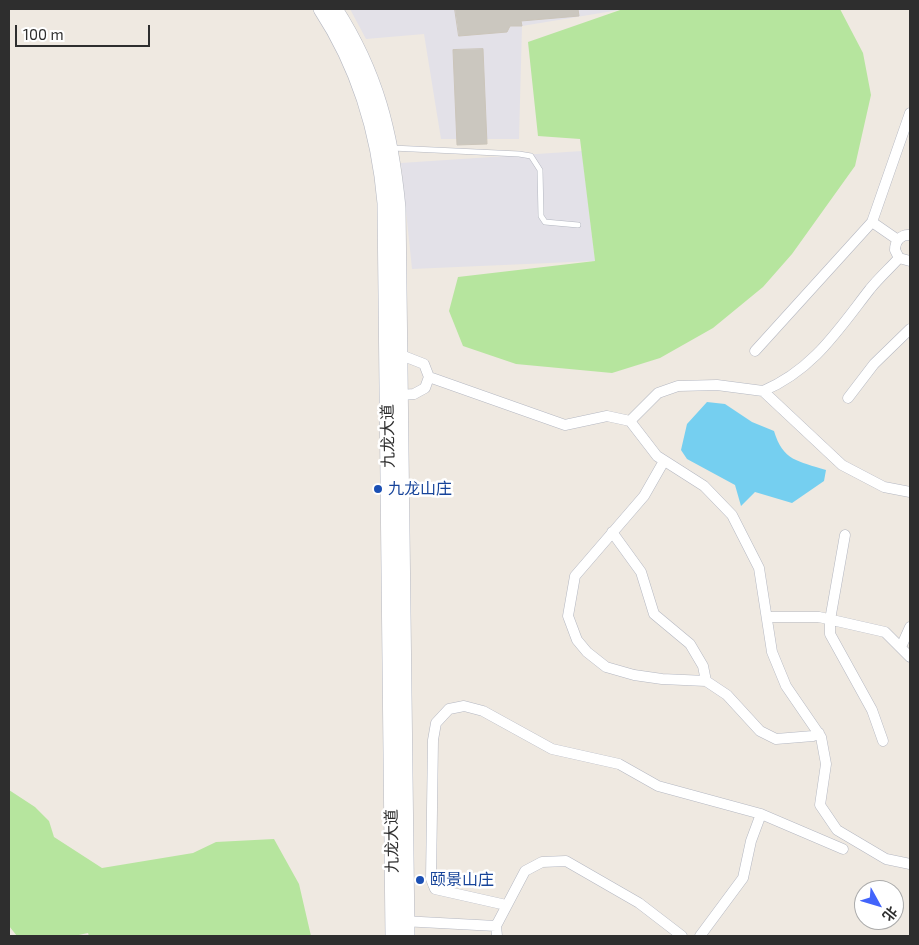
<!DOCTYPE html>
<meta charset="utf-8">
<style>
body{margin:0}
#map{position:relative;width:919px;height:945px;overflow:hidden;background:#efe9e1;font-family:"Exo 2","Noto Sans SC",sans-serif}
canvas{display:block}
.frame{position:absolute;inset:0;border:10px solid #2e2e2e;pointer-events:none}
.north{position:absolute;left:854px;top:880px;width:50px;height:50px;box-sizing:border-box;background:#fff;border:1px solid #ababab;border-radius:50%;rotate:129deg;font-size:14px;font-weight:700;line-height:20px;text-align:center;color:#2e2e2e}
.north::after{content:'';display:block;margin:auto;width:18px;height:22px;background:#4264fb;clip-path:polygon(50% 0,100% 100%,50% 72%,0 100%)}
.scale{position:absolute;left:15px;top:25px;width:135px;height:22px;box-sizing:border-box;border:2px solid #2e2e2e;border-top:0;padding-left:6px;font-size:15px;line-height:18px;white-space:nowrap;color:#2e2e2e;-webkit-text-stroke:4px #fff;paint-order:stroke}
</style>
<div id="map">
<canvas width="919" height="945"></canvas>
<div class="frame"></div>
<div class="north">北</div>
<div class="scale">100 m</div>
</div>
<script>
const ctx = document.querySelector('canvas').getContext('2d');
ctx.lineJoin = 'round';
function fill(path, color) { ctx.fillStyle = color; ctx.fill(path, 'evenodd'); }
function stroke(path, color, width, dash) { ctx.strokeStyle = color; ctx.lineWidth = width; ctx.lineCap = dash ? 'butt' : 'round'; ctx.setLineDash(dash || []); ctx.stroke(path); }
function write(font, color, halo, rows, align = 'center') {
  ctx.font = font + ' "Exo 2","Noto Sans SC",sans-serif'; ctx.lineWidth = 5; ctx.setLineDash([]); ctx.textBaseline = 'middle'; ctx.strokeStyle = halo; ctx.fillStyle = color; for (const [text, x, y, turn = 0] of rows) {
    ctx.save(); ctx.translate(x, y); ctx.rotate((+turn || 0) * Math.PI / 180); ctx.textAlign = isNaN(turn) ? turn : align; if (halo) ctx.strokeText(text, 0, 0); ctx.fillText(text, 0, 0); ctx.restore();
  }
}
const industrial = new Path2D(`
 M350,9H619V10L522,26L519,139H441L424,34L366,39Z
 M582,151L595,261L412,269L401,163Z`);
const green = new Path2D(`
 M623,9H840L863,53L871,95L855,166L792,254L763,287L713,328L660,358L612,373L516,364L463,346L449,311L458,277L595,261L580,139L538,136L528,42Z
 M9,790L35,807L49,821L54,837L102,868L193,853L216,842L274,839L299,884L311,936H89L88,933L74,936H17L9,926Z`);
const water = new Path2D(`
 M707,402L725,404L752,422L774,431C783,461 798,461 826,470L824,481L792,503L755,492L741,506L735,485L687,459L681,450L687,424Z`);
const building = new Path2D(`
 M455,9H578L579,16L521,21L522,26H510L507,32L459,36Z
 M483,49L487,144L457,145L453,50Z`);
const lane = new Path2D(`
 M392,148L519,154L531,156L540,170L541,216L545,222L578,225`);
const street = new Path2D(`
 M872,222L898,240
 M910,235C901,234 895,241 895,250L899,258L910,261
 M755,351L872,222L910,113
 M401,355L424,364L429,377L425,388L414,394L401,395
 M429,377L565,425L607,416L630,421L658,393L678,386L717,385L763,391L842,465L884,487L910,492
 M763,391C813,370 838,330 870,289C879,278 890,268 899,258
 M848,398L874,364L910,329
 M630,421L657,456L704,486L732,515L759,568L772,652L786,686L821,737L826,764L820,805L837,830L886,859L910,864
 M664,461L644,496L575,576L568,616L577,640L587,652L606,667L634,675L662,679L706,681L727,695L760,731L776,739L813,736L819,733
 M612,532L641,572L654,614L690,644L703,666L706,681
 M845,535L830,620V634L872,710L883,741
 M767,617H819L885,632L910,657
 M901,647L910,627
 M506,905L435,889L431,879L433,740L436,723L449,709L464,706L483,711L552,749L619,764L658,786L761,814L843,849
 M402,921L496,926
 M497,936L496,926L525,871L542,862L566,861L639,903L682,936
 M700,936L743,878L751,841L761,814`);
const secondary = new Path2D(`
 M321,9C359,67 379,133 385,203L393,936
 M335,9C376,73 391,133 398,208L407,936`);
const markers = [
 [378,489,5,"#1a4fb4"],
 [420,880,5,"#1a4fb4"]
];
const streetNames = [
 ["九龙大道",388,436,-91],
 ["九龙大道",392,841,-91]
];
const transitNames = [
 ["九龙山庄",388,489],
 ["颐景山庄",430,880]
];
fill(industrial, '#e3e1e8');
fill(green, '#b6e59e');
fill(water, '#75cff0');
fill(building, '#cbc7bf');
stroke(building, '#cbc5ba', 1);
stroke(lane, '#b4b7c1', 6);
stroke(street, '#b4b7c1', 11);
stroke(secondary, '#b4b7c1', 16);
stroke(lane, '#fff', 5);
stroke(street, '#fff', 10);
stroke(secondary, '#fff', 15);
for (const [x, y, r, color] of markers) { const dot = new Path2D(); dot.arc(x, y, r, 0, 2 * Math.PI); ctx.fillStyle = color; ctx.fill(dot); stroke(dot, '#fff', 2); }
write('16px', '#2e2e2e', '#fff', streetNames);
write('16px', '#164399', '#fff', transitNames, 'left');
</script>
